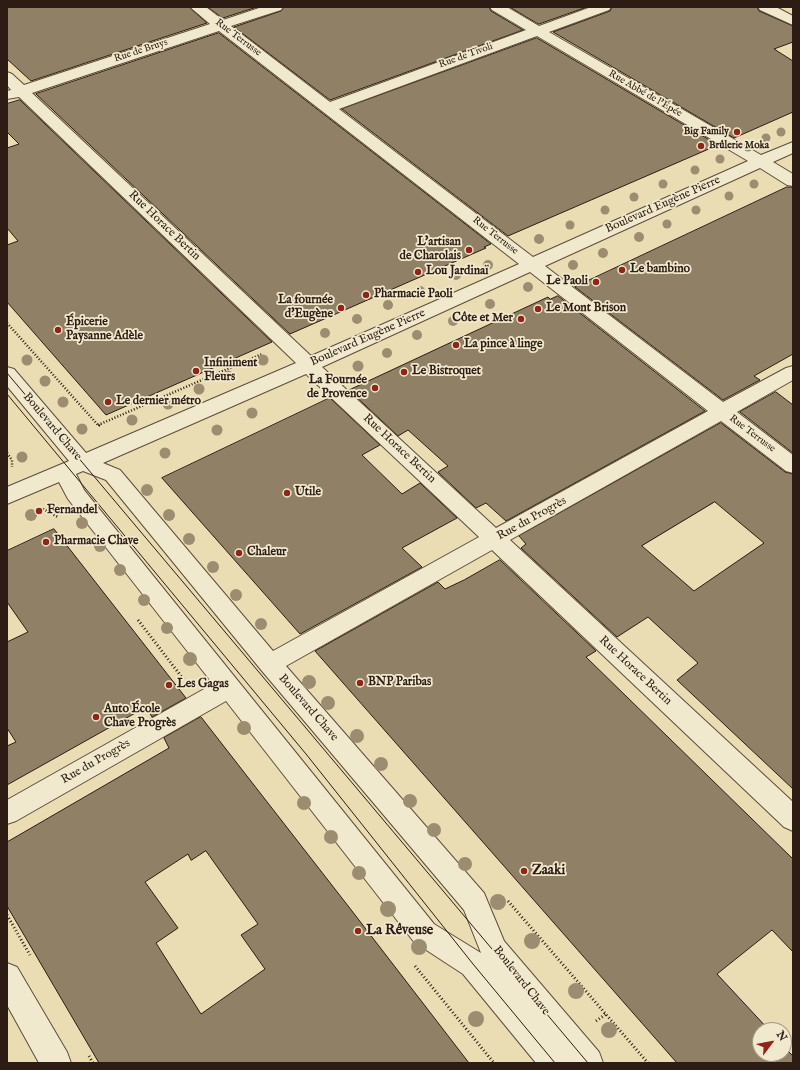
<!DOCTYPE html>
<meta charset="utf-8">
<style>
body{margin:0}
#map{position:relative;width:800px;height:1070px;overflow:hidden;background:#eaddb3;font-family:"IM FELL English",serif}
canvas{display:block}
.frame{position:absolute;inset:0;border:8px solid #2d1c13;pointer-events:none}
.north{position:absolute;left:752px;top:1022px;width:40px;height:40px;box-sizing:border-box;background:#f1e9ce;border:1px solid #a39783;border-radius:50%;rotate:58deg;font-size:11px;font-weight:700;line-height:16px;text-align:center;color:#2d1c13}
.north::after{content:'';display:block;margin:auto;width:14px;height:18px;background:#8f2418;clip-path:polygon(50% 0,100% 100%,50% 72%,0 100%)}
</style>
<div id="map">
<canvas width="800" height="1070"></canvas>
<div class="frame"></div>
<div class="north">N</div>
</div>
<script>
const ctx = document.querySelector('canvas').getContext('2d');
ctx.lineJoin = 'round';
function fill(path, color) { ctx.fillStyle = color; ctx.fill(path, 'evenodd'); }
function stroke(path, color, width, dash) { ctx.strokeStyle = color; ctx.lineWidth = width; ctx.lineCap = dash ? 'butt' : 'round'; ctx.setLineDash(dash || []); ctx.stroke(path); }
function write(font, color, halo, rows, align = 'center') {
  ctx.font = font + ' "IM FELL English",serif'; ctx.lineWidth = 3.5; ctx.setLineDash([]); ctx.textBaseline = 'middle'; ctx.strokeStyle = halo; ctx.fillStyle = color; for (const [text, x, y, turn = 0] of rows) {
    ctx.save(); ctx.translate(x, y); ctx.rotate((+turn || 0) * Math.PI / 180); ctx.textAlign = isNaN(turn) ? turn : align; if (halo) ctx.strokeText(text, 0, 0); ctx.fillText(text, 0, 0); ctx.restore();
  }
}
const building = new Path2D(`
 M7,7H189L207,23L31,81L7,59Z
 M208,7H257L223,18Z
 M284,7H489L491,11L523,30L330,100L234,27L281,11Z
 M510,7H587L539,24Z
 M612,7H757L759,11L793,26V42L774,49L793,61V112L734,138L553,32L610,11Z
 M219,33L491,244L484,247L486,248L290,334L36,94Z
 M537,38L718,145L508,236L342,109Z
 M20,100L272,342L106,415L7,302V245L18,241L7,228V148L19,144L7,132V104Z
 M787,187H793V354L754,376L760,380L723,400L575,287Z
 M558,296L705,411L506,521L486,503L476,508L438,472L448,466L408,430L398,436L349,390L548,297L550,299Z
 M776,392L793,405V453L740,412Z
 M330,398L380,445L362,455L402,494L420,483L457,518L402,548L422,567L300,634L162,478Z
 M721,423L785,472L793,474V789L677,680L698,663L648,617L617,637L521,548L526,544L519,536ZM715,502L764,543L694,591L642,546Z
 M54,529L186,698L152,717L146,707L7,785V746L16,742L7,728V642L28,632L7,602V551Z
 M500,560L596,651L586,657L793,859V952L772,930L717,974L769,1030H760V1054H784V1047L793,1056V1063H677L315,651L438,582L445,589L464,580Z
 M201,717L352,911L469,1063H99L7,906V842L169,748L164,738ZM206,851L258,924L241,935L265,969L201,1014L156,943L178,928L145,882L188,854L191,860Z`);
const pathFar1 = new Path2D(`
 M7,323L98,425L102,426
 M98,425L262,354
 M7,453L12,460V467
 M43,509L58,517`);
const path = new Path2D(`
 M138,620L184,680
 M508,901L648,1063
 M7,915L30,955
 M415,966L494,1063
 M596,1021L606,1014
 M89,1056L93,1063`);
const street = new Path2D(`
 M190,7H206L223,20L262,7H283L281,10L231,26L330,102L526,30L492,10L490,7H507L539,26L591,7H611L609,10L549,32L761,155L793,142V153L773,162L793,174V186L787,185L760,168L545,266L723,402L786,368L793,366V380L737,412L793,455V473L786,471L721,421L510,540L793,802V831L784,827L492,550L286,666L484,893L504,941L599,1052L603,1063H536L463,974L414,942L226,701L16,821L7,824V800L213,684L68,499L59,482L7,504V487L69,461L7,386V367L14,369L86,453L296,363L19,97L7,99V91L11,90L7,85V72L12,74L24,85L210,24ZM219,31L519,264L311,356L32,93ZM537,36L748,161L533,257L339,109ZM530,272L708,411L496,528L322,367ZM306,374L479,537L273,651L120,470L103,463ZM83,471L106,480L262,671L464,910L481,953L434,924L84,490L76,474Z
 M758,7H776L793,16V25L760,10Z
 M7,963L17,967L67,1052L71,1063H39L7,1005Z`);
const tram = new Path2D(`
 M7,373L588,1063
 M7,394L306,754L473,964L555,1063`);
const trees = [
 [781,132,4.5],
 [766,138,4.5],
 [748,147,4.5],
 [720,159,4.5],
 [695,170,4.5],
 [663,184,4.5],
 [754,184,4.5],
 [729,196,4.5],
 [634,197,4.5],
 [605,210,4.5],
 [696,210,4.5],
 [667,224,4.5],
 [570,225,4.5],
 [639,237,5],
 [539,239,5],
 [603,253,5],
 [488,265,5],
 [573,265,5],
 [456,275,5],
 [528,287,5],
 [420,291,5],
 [490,304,5],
 [388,305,5],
 [357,319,5],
 [453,321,5],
 [325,333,5],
 [417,335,5],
 [387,353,5],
 [27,360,5.5],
 [263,360,5.5],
 [358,366,5.5],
 [228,376,5.5],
 [45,381,5.5],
 [199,389,5.5],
 [63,402,5.5],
 [168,404,5.5],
 [252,413,5.5],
 [132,420,5.5],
 [82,429,5.5],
 [217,430,5.5],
 [165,453,5.5],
 [22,457,5.5],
 [147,490,6],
 [31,515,6],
 [169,515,6],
 [82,523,6],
 [189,539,6],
 [100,546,6],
 [213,567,6],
 [120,570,6],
 [236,595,6],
 [144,600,6],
 [261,624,6],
 [167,628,6],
 [190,659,7],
 [309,682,7],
 [328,703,7],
 [244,728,7],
 [357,736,7],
 [381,764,7],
 [410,801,7],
 [304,803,7],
 [434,830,7],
 [331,837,7],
 [465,864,7],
 [359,873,7],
 [498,902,8],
 [388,909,8],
 [532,941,8],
 [419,947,8],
 [576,991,8],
 [476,1019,8],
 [609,1030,8]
];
const markers = [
 [737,132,4,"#8f2418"],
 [701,146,4,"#8f2418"],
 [469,250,4,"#8f2418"],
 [622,270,4,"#8f2418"],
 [418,272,4,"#8f2418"],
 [596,282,4,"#8f2418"],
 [366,295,4,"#8f2418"],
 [341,308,4,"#8f2418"],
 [538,309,4,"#8f2418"],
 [521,319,4,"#8f2418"],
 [58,330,4,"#8f2418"],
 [456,345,4,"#8f2418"],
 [196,371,4,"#8f2418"],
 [404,372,4,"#8f2418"],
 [375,388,4,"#8f2418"],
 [108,402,4,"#8f2418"],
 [287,493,4,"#8f2418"],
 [39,511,4,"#8f2418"],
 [46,542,4,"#8f2418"],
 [239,553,4,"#8f2418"],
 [360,683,4,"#8f2418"],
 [169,685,4,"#8f2418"],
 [96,717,4,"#8f2418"],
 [524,871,4,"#8f2418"],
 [358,931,4,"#8f2418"]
];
const farStreetnames = [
 ["Rue Terrusse",238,38,37],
 ["Rue de Bruys",141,51,-18],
 ["Rue de Tivoli",466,56,-20],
 ["Rue Abbé de l'Épée",645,94,30],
 ["Rue Terrusse",495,236,38],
 ["Rue Terrusse",752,434,37]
];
const farPoinames = [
 ["Big Family",729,132],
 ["Brûlerie Moka",709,146,"left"]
];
const streetNames = [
 ["Boulevard Eugène Pierre",663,205,-24],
 ["Rue Horace Bertin",164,226,44],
 ["Boulevard Eugène Pierre",368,338,-24],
 ["Boulevard Chave",52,427,50],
 ["Rue Horace Bertin",399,449,43],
 ["Rue du Progrès",532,519,-29],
 ["Rue Horace Bertin",635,671,43],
 ["Boulevard Chave",308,708,49],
 ["Rue du Progrès",96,762,-30],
 ["Boulevard Chave",521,981,52]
];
const poiNames = [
 ["L'artisan",461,243,"right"],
 ["de Charolais",461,257,"right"],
 ["Le bambino",630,270],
 ["Lou Jardinaï",426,272],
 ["Le Paoli",588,282,"right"],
 ["Pharmacie Paoli",374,295],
 ["La fournée",333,301,"right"],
 ["d'Eugène",333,315,"right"],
 ["Le Mont Brison",546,309],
 ["Côte et Mer",513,319,"right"],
 ["Épicerie",66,323],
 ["Paysanne Adèle",66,337],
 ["La pince à linge",464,345],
 ["Infiniment",204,364],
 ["Fleurs",204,378],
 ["Le Bistroquet",412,372],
 ["La Fournée",367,381,"right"],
 ["de Provence",367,395,"right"],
 ["Le dernier métro",116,402],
 ["Utile",295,493],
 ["Fernandel",47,511],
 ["Pharmacie Chave",54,542],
 ["Chaleur",247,553],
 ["BNP Paribas",368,683],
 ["Les Gagas",177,685],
 ["Auto École",104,710],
 ["Chave Progrès",104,724]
];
const nearPoinames = [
 ["Zaaki",532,871],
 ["La Rêveuse",366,931]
];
fill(building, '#8f8066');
stroke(building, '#2d1c13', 1);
stroke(street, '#5c4c3b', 2);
stroke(pathFar1, '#2d1c13', 2.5, [1, 2]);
stroke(path, '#2d1c13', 3, [1, 2.5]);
fill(street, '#f1e9ce');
stroke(tram, '#2d1c13', 1);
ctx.fillStyle = '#9c8d71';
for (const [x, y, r] of trees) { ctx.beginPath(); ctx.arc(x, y, r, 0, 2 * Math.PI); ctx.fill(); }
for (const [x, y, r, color] of markers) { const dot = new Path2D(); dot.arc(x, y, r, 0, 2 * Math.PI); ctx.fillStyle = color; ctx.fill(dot); stroke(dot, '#f1e9ce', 1.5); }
write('10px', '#2d1c13', '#f1e9ce', farStreetnames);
write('bold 10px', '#2d1c13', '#f1e9ce', farPoinames, 'right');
write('12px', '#2d1c13', '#f1e9ce', streetNames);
write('bold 12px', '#2d1c13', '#f1e9ce', poiNames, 'left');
write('bold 14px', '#2d1c13', '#f1e9ce', nearPoinames, 'left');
</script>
